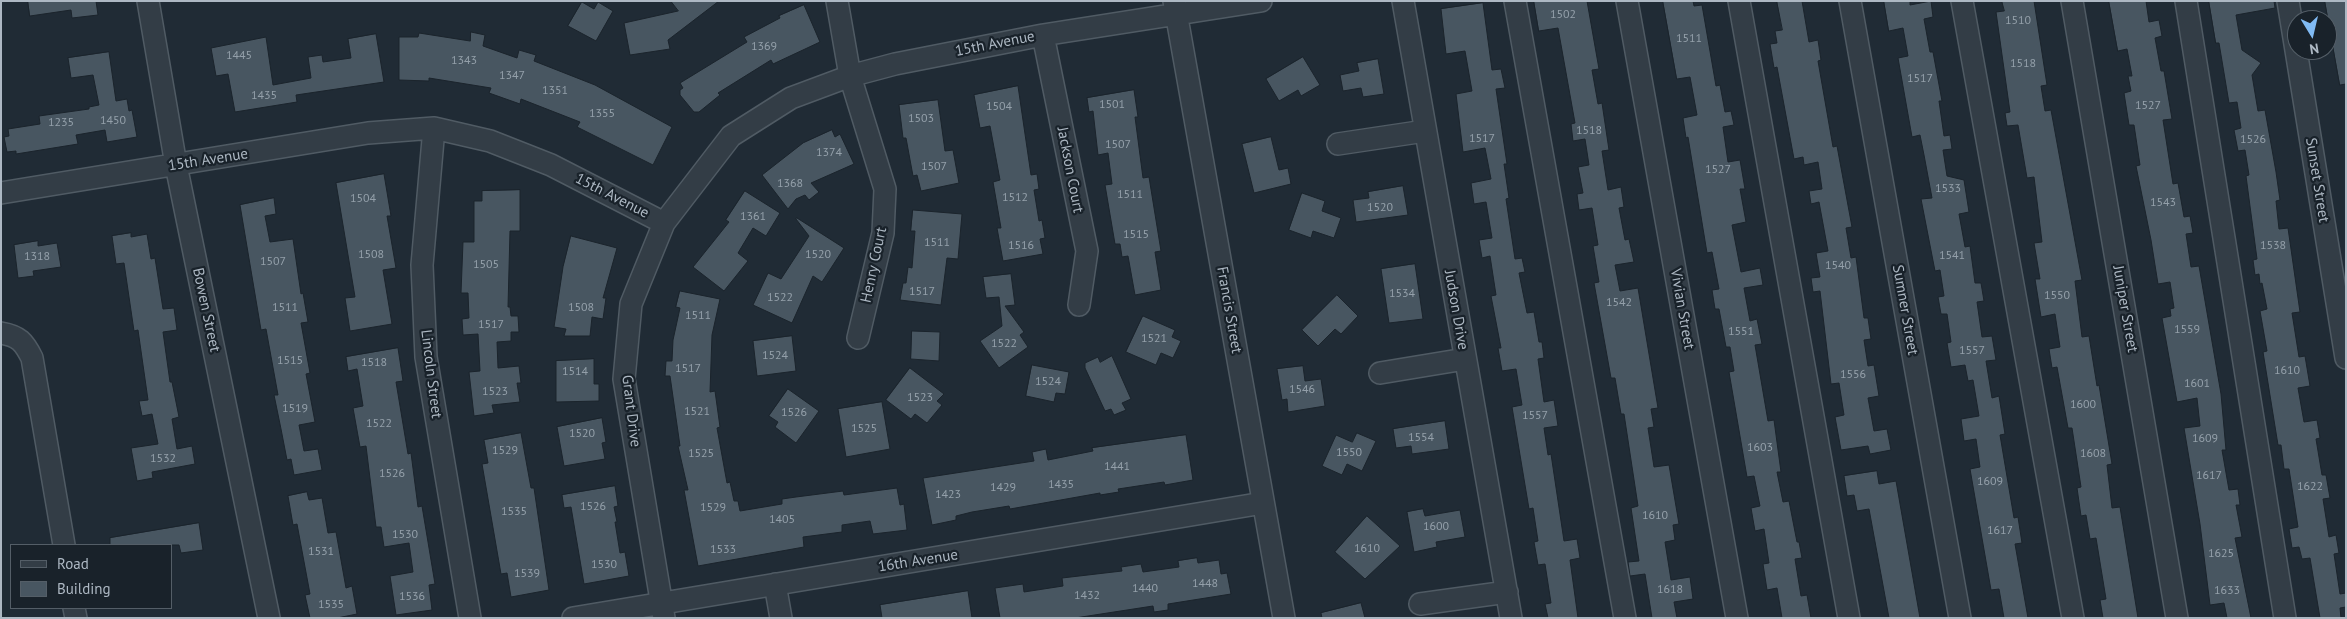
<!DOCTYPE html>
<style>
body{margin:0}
#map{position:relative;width:2347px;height:619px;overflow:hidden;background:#202b35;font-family:"PT Sans",sans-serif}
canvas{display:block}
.frame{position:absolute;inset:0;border:2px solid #adb8c3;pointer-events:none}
.legend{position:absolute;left:10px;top:544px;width:162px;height:65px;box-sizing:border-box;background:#19222a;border:1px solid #545e67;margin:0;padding:6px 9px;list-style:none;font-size:15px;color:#adb8c3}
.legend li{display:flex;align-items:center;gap:10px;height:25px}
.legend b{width:25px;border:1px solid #545e67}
.north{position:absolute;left:2287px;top:10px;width:50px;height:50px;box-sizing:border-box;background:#19222a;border:1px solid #545e67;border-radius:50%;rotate:171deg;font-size:14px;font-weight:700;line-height:20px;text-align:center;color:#adb8c3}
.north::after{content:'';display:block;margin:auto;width:18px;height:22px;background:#81bbf4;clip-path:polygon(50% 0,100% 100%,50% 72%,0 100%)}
</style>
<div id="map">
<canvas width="2347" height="619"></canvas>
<div class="frame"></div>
<ul class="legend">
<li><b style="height:6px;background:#333d46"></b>Road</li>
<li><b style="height:14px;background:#485661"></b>Building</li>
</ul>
<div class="north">N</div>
</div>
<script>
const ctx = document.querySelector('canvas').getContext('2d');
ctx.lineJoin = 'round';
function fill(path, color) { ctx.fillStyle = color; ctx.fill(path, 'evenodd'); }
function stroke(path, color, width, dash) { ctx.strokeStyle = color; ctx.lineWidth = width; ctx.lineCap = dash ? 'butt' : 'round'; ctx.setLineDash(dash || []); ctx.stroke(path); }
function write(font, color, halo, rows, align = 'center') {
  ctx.font = font + ' "PT Sans",sans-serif'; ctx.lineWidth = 4.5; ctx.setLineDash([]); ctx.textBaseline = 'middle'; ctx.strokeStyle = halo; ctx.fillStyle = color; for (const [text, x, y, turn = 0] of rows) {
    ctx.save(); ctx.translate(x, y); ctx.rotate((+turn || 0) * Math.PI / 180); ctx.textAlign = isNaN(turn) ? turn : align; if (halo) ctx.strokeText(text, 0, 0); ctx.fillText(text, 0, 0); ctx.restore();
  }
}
const building = new Path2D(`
 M28,1H96L98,15L72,18L71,10L30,16Z
 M671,1H719L668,40L670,49L630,55L624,23L678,11Z
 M1534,1H1587L1599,69L1592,70L1598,104L1602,103L1609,150L1602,151L1608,190L1621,187L1624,207L1619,208L1625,240L1629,239L1634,262L1615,265L1620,291L1638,288L1658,408L1651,409L1654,427L1648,428L1654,467L1669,465L1679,524L1673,525L1675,540L1665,542L1671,580L1690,577L1693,599L1674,602L1677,618H1652L1645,574L1630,576L1628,562L1639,561L1631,508L1638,506L1624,414H1621L1615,378H1611L1594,283L1599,282L1593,246L1598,245L1592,208L1579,210L1577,194L1583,193L1578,167L1589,165L1585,139L1573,141L1571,124L1575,123L1558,28L1539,31Z
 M1663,1H1693L1694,6L1702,5L1716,86L1720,85L1725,112L1731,111L1734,125L1723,127L1728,162L1740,160L1745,189H1740L1746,222L1732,225L1741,272L1760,268L1763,285L1744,288L1750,321L1757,319L1762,344L1755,345L1768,421L1774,420L1781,472H1777L1783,502L1789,501L1797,542H1799L1802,558L1795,559L1801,596L1807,595L1811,618H1782L1777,588L1767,590L1763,564L1769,563L1764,529L1755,531L1751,508L1760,506L1754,476L1747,477L1729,372L1734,371L1730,347H1726L1719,309H1715L1712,290L1719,289L1712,252L1707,253L1688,137L1686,138L1683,118L1697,115L1690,77L1677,79Z
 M1777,1H1802L1809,42L1818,40L1821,60L1818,61L1833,147L1837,146L1852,227L1846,228L1851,258L1856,257L1864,318H1868L1871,339L1864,340L1868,366L1874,365L1879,396L1868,398L1874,431L1887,429L1891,450L1870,454L1868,446L1841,450L1835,417L1844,415L1839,383L1831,384L1820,291L1813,292L1811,278L1820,277L1816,253L1828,251L1819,202L1811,204L1809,191L1822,189L1818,162L1804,165L1803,157L1794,159L1777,67L1774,68L1770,44L1777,43L1775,31L1782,30Z
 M1884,1H1910V5L1931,1L1933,17L1924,19L1930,52H1933L1942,101H1939L1944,136L1950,135L1952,149L1943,150L1947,176L1964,180L1969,212L1959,214L1965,247L1970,246L1975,283H1981L1984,301L1977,302L1982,337L1992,336L1996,360L1986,361L1992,398L1999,396L2005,434L2000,435L2014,518L2018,517L2022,543L2015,544L2028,618H2004L1999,589L1991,590L1970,469L1980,467L1976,439L1964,441L1961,419L1979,416L1973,380L1968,381L1965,365L1951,367L1947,343L1951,342L1947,314H1941L1938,297L1944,296L1940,270L1935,271L1921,199L1932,198L1924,155L1920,135L1912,137L1898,58L1908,56L1903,28L1889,31Z
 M2002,1H2034L2047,85L2041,86L2045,111L2051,110L2082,280L2075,281L2082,337L2089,336L2097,386L2099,385L2112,464L2107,465L2112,508L2120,507L2138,618H2103L2100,600L2106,599L2096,538L2090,539L2086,515L2081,516L2077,488L2081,487L2072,428H2068L2057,367L2052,368L2049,349L2060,347L2055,314L2041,317L2035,279H2040L2034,243L2042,242L2034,177L2027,178L2018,125L2007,126L2005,113L2010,112L1996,12L2004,11Z
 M2109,1H2146L2149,22L2159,20L2162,36L2155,38L2161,71H2164L2172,119L2163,120L2173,184L2178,183L2184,217L2190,216L2193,233L2186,234L2191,267L2199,266L2221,394L2226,450H2222L2229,490L2238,489L2240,505H2236L2242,537L2235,538L2251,618H2227L2224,603L2210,605L2200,524L2184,428L2200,426L2197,398L2177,402L2162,318L2171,316L2170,309L2174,308L2170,282L2158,284L2151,240L2136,166L2140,165L2134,125H2129L2124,93L2131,91L2128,76H2132L2127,49L2118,51Z
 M2209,1H2274L2275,8L2236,15L2242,50L2261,63L2252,75L2258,111L2265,110L2276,172L2280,200L2276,201L2279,229L2288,228L2300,312L2292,313L2299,357L2305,356L2310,386L2298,388L2304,422L2317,420L2320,438L2316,439L2322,475H2326L2330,498L2323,499L2329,537L2336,535L2339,553L2334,554L2340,594L2346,593V607L2340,608L2341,618H2320L2310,558L2302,559L2299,547L2292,548L2289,529L2298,527L2289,469H2284L2281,445H2278L2263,352L2267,351L2260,311L2267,309L2262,283L2260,284L2259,274L2255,275L2253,260L2257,259L2246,176L2249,175L2245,150L2238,151L2234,130L2241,128L2237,102L2229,103L2219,43H2216Z
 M2325,1H2346V84L2340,85Z
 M582,2L594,9L598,2L613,11L596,41L568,26Z
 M1483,3L1492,70L1501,69L1505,88L1496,89L1507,164H1504L1509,198L1506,199L1515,259L1522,258L1525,272L1519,273L1527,313L1534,312L1539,342H1542L1544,358L1538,359L1544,402L1554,400L1558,426L1544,428L1548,455L1551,454L1564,541L1577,539L1580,558L1570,560L1578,618H1548L1545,604L1551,603L1545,564L1538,565L1534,542L1538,541L1533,508L1529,509L1512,407L1522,405L1516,369L1502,371L1498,348H1501L1491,296L1496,295L1490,256L1482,258L1479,240L1492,238L1486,202L1474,204L1471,183L1491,179L1485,148L1463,152L1456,94L1472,91L1465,51L1446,54L1441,9Z
 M804,5L820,42L773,64L771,60L718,93L720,95L699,112H694L680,95V90L683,88L680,83L747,42L744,37L780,18L779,16Z
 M471,32L485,35L483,46L517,58L519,50L536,55L534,61L595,85L672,127L653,165L577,127L580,122L521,99L520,104L489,93L491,88L429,78V81L399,80V37H418L419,33L470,41Z
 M376,34L384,82L296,95L297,102L235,112L228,74L216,76L211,48L266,37L273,85L311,78L308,57L322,55L323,62L351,58L348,39Z
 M109,52L116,101L127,99L129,111L132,110L137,137L107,142L105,130L76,135L78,144L16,154V151L7,152L4,137L9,136L8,129L40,124L39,116L89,109V107L99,105L93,75L71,78L68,58Z
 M1303,57L1320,85L1301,96L1298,90L1279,101L1266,79Z
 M1378,59L1384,94L1363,97L1361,88L1343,91L1340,75L1359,71L1357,63Z
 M1018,86L1031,175L1037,174L1039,189L1034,190L1039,221L1042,220L1045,238L1040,239L1043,254L1003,261L997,228H1001L993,182L1000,180L990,126L980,128L974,95Z
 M1134,90L1138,117H1135L1143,178L1149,177L1161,251L1155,252L1161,290L1135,295L1128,256L1122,257L1120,244H1115L1105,185L1112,184L1108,153L1098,155L1093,111L1089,112L1087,98Z
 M938,100L945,151L953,150L959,183L921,191L917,175L913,176L906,138H903L899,105Z
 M832,130L835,137L840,134L854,164L811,183L819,192L809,200L805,195L796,199L788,209L762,175L803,143Z
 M1271,137L1279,170L1288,168L1291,184L1254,193L1242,144Z
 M384,174L391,216H387L396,268L383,270L392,324L350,331L345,298L355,297L336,183Z
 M1403,186L1408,215L1356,222L1353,200L1369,198L1368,192Z
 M520,190V231H510L508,307H510L511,316H518L519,332H511V341L497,342L498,368L519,366L521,383H517L520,402L492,405L494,413L474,416L469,372L480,371L478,334L463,335L462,319L469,318L468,293H461L463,242H474V201H482V191Z
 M745,191L780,213L766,236L753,228L738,253L748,261L724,291L693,267L729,222L726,220Z
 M1302,193L1325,201L1322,211L1341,218L1334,238L1313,231L1311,238L1289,230Z
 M274,198L276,214L265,216L270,242L293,239L301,294L303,293L308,322L301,323L310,373L306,374L315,422L299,425L304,451L318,449L322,470L294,475L291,459L287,460L281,429L274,395H278L266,329L261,330L240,205Z
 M913,210L962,214L958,259L947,258L941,305L900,300L903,283H906L908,267L912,268L915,231H911Z
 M797,218L844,248L822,282L813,276L792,323L753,305L768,273L781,279L809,236L796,219Z
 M131,233V237L147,234L151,259L155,258L163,309L174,308L177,330L163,332L170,382H172L179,417L172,419L177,449L192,446L195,464L152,472L153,478L137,481L131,448L158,444L152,414L142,416L139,401L148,400L138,330L134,331L124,263L116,264L112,236Z
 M571,236L617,248L603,298H606L603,319L592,317L590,336H564L566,329L554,327L563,267Z
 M38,241V246L57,243L61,267L33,271L34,276L18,278L14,245Z
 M1415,264L1423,319L1389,323L1381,269Z
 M1011,274L1015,305L1005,306L1024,332L1020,335L1028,347L999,368L980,341L1002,326L999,297L986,298L983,277Z
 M680,291L720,299L712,335L710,392L715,391L720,427L717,428L727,483L730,482L734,501H738L740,511L782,504V499L796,497L843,491L844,495L897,488L900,505L904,504L907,530L873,534L870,521L842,525V532L803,537L804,547L698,566L684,490H688L678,446H680L670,376H665L666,361H672L673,340L680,308L676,307Z
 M1337,295L1358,316L1341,334L1335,329L1318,346L1302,330Z
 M1143,316L1175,330L1172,337L1181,341L1173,358L1161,353L1156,365L1126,352Z
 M912,331L940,332L939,361L911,359Z
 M792,336L796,371L757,376L753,341Z
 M398,348L403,381L396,382L408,454L411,453L418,507L422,506L435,584L429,585L432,610L396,615L390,576L413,572L409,543L384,547L381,527H376L366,446L360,447L353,408L363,406L357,369L348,371L346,357Z
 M1112,356L1131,399L1122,403L1126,410L1114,415L1111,409L1105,411L1085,368V363L1098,357L1100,362Z
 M594,359V384H599V401L556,402V361Z
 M1032,365L1069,372L1065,394L1056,393L1054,402L1026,396Z
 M1303,366L1305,381L1321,379L1325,406L1288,412L1287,399L1282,400L1277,369Z
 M910,368L944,394L937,401L942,405L927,423L915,414L911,419L886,400Z
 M788,389L819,411L796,443L775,427L778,422L769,416Z
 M882,402L890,449L846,457L838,409Z
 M602,418L606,442L602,443L605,459L564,466L557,427Z
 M1445,421L1449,449L1412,454L1411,446L1396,448L1393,429Z
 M521,433L531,488H534L549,590L511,597L507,573L501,574L482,464L488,463L484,440Z
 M1357,433L1376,441L1362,471L1347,464L1342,475L1322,466L1336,435L1352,442Z
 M1186,435L1193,480L1165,485L1164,482L1118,489L1119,492L1100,495V493L1010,509L1009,506L972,512L956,516V520L932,525L923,478L1034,461L1032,452L1046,449L1048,460L1093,451L1092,448Z
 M1877,471L1879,484L1896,481L1920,618H1889L1869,509L1857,511L1854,495L1847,496L1844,476Z
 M615,486L618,506L614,507L617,522H615L620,553L625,552L629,576L584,584L571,507L564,508L562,495Z
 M307,492L309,500L322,498L328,533L336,532L346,588L352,586L357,614L337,618H310L305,595L310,594L297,524L293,525L288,496Z
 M1423,509L1425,516L1460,510L1465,537L1436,542L1437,547L1414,552L1407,512Z
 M1367,516L1400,546L1365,579L1335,552Z
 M199,523L203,550L181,553L179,545H110V538Z
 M1197,558L1198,563L1219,560L1221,574L1227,573L1231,594L1168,604V610L1154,612L1153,606L1075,618H1000L995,588L1023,584L1024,592L1063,586L1062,578L1122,571L1121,567L1141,564L1143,572L1179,567L1178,561Z
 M968,591L972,618H882L880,605Z
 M1361,603L1365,618H1322L1321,613Z`);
const minor = new Path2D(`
 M148,1L176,165L269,618
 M837,1L850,76L885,189L883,233L858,338
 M1174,1L1284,618
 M1403,1L1511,618
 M1515,1L1625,618
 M1627,1L1737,618
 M1739,1L1849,618
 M1850,1L1960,618
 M1962,1L2073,618
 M2072,1L2177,618
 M2186,1L2285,618
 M2288,1L2346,358
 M1043,35L1087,251L1079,305
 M434,128L422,265L426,357L470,618
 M1338,144L1425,131
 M1,193L368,133L434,128L490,141L551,165L664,223L731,136L791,98L850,76L895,64L1043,35L1261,1
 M1,333C19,336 24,342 32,358L64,545
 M1380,373L1465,359
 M775,584L781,618
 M1420,604L1507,592
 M74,608L76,618
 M573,618L1263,503
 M664,618L624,379L631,304L664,223`);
const numberNames = [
 ["1502",1563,15],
 ["1510",2018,21],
 ["1511",1689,39],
 ["1369",764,47],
 ["1445",239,56],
 ["1343",464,61],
 ["1518",2023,64],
 ["1347",512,76],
 ["1517",1920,79],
 ["1351",555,91],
 ["1435",264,96],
 ["1501",1112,105],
 ["1527",2148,106],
 ["1504",999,107],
 ["1355",602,114],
 ["1503",921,119],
 ["1450",113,121],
 ["1235",61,123],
 ["1518",1589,131],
 ["1517",1482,139],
 ["1526",2253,140],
 ["1507",1118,145],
 ["1374",829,153],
 ["1507",934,167],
 ["1527",1718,170],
 ["1368",790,184],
 ["1533",1948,189],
 ["1511",1130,195],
 ["1512",1015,198],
 ["1504",363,199],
 ["1543",2163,203],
 ["1520",1380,208],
 ["1361",753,217],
 ["1515",1136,235],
 ["1511",937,243],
 ["1516",1021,246],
 ["1538",2273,246],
 ["1508",371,255],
 ["1520",818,255],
 ["1541",1952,256],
 ["1318",37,257],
 ["1507",273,262],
 ["1505",486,265],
 ["1540",1838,266],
 ["1517",922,292],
 ["1534",1402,294],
 ["1550",2057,296],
 ["1522",780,298],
 ["1542",1619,303],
 ["1511",285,308],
 ["1508",581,308],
 ["1511",698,316],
 ["1517",491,325],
 ["1559",2187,330],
 ["1551",1741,332],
 ["1521",1154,339],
 ["1522",1004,344],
 ["1557",1972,351],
 ["1524",775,356],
 ["1515",290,361],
 ["1518",374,363],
 ["1517",688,369],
 ["1610",2287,371],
 ["1514",575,372],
 ["1556",1853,375],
 ["1524",1048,382],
 ["1601",2197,384],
 ["1546",1302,390],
 ["1523",495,392],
 ["1523",920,398],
 ["1600",2083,405],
 ["1519",295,409],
 ["1521",697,412],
 ["1526",794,413],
 ["1557",1535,416],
 ["1522",379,424],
 ["1525",864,429],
 ["1520",582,434],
 ["1554",1421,438],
 ["1609",2205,439],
 ["1603",1760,448],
 ["1529",505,451],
 ["1550",1349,453],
 ["1525",701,454],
 ["1608",2093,454],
 ["1532",163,459],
 ["1441",1117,467],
 ["1526",392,474],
 ["1617",2209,476],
 ["1609",1990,482],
 ["1435",1061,485],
 ["1622",2310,487],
 ["1429",1003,488],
 ["1423",948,495],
 ["1526",593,507],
 ["1529",713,508],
 ["1535",514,512],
 ["1610",1655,516],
 ["1405",782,520],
 ["1600",1436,527],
 ["1617",2000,531],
 ["1530",405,535],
 ["1610",1367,549],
 ["1533",723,550],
 ["1531",321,552],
 ["1625",2221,554],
 ["1530",604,565],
 ["1539",527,574],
 ["1448",1205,584],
 ["1440",1145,589],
 ["1618",1670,590],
 ["1633",2227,591],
 ["1432",1087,596],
 ["1536",412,597],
 ["1535",331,605]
];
const streetNames = [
 ["15th Avenue",995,44,-11],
 ["15th Avenue",208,160,-9],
 ["Jackson Court",1070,170,79],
 ["Sunset Street",2317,180,81],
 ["15th Avenue",612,196,27],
 ["Henry Court",874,265,-78],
 ["Vivian Street",1682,309,80],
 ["Juniper Street",2125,309,80],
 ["Bowen Street",206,310,78],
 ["Francis Street",1229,310,80],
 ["Judson Drive",1456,310,80],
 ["Sumner Street",1905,310,80],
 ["Lincoln Street",431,374,83],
 ["Grant Drive",631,411,83],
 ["16th Avenue",918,561,-9]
];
fill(building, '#485661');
stroke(building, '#1b242c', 1);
stroke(minor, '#505b64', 24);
stroke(minor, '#333d46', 21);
write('12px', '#94a0aa', null, numberNames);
write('15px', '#adb8c3', '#19222a', streetNames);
</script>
